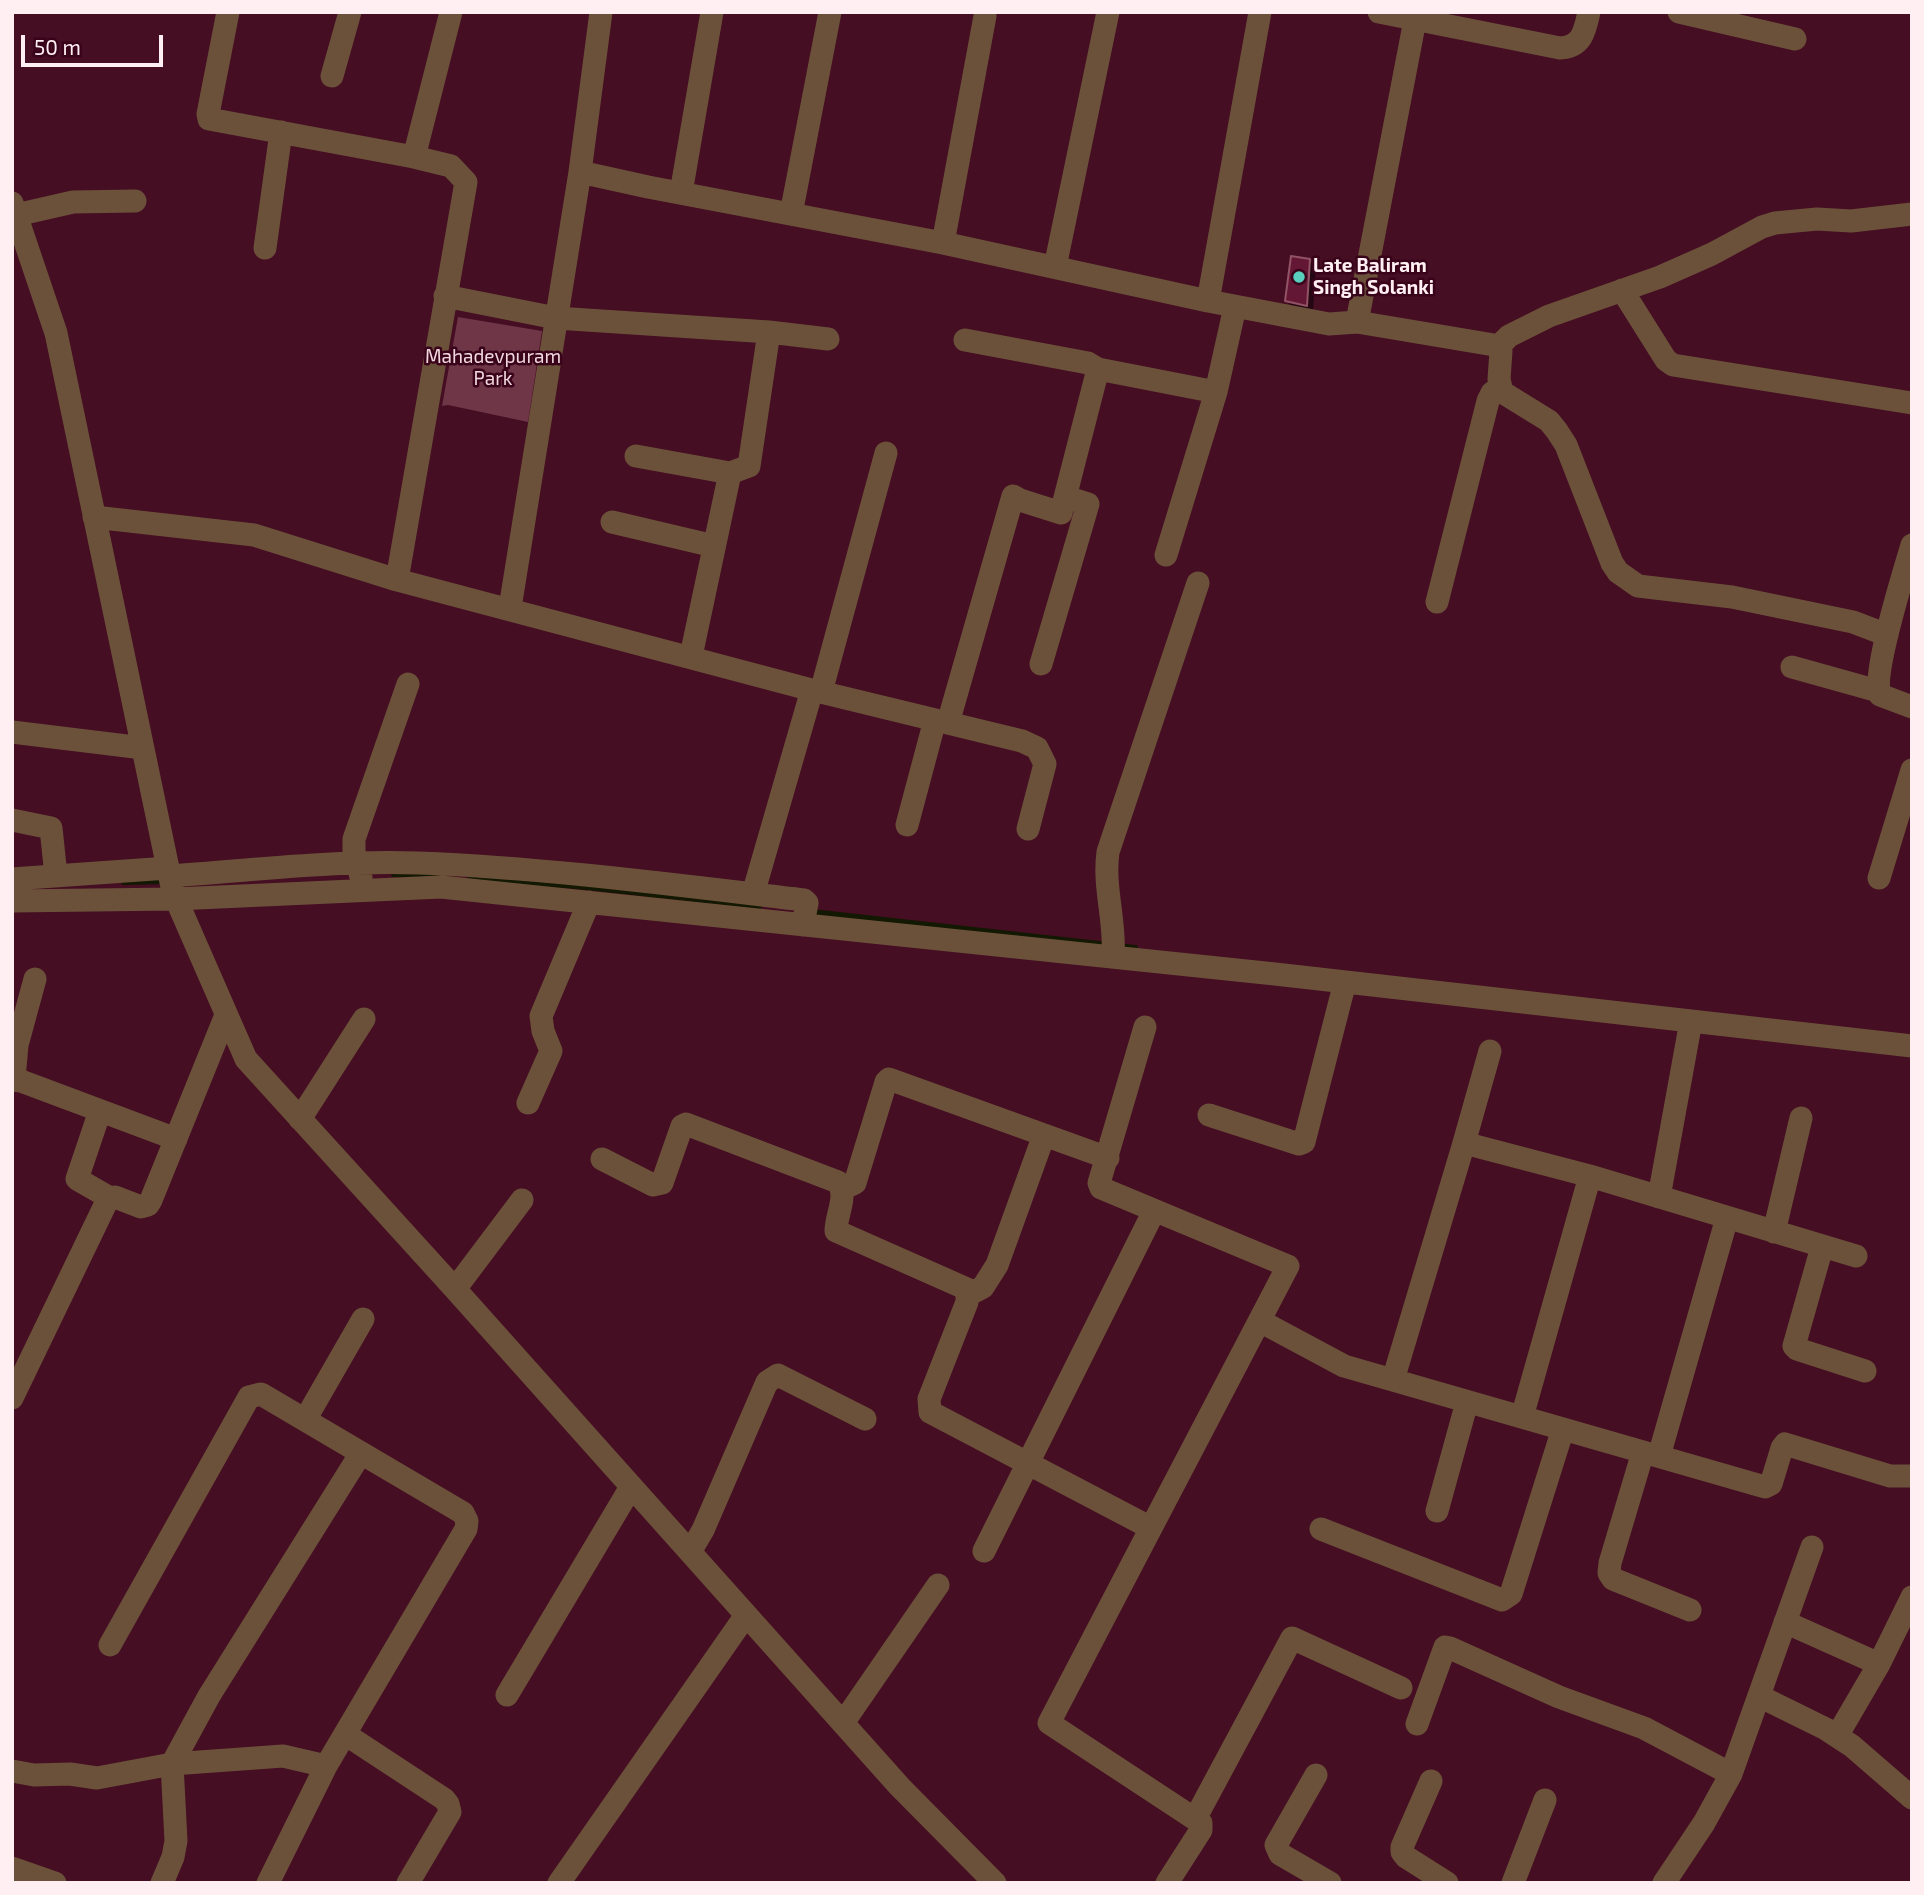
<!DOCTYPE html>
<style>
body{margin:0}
#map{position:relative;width:1924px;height:1895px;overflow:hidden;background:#450e22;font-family:"Exo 2",sans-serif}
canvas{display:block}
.frame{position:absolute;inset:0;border:14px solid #ffeff3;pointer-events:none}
.scale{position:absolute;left:21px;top:35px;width:142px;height:32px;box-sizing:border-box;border:4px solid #ffeff3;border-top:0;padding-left:9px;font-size:21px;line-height:24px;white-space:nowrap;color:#ffeff3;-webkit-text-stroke:5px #390319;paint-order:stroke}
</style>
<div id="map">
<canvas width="1924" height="1895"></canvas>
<div class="frame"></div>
<div class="scale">50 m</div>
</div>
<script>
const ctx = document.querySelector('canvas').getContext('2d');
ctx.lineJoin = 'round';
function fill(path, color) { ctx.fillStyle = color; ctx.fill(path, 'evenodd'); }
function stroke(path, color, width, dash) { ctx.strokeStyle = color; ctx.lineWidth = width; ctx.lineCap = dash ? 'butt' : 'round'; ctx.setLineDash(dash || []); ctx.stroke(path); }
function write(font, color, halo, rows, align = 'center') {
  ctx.font = font + ' "Exo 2",sans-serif'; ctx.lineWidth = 5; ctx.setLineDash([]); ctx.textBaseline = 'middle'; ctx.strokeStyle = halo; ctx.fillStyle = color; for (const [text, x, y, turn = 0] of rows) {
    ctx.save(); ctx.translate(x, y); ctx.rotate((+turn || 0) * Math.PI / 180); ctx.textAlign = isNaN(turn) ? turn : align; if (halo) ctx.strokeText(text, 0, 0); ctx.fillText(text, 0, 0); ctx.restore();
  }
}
const green = new Path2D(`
 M458,317L542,331L528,422L448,405L442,406Z`);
const shadow = new Path2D(`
 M1310,261L1316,267L1313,311L1293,307L1286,301Z`);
const stream = new Path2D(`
 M394,874L439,877
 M470,879L577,886L759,906
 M124,882L166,881
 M812,912L1135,948`);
const building = new Path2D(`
 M1291,256L1310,259L1307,306L1285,301Z`);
const minor = new Path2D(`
 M228,12L208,114L209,119L414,157L451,166L466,182L397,580
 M1379,12L1560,48C1582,47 1585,31 1589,12
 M1679,12L1795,39
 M332,76L350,12
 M414,157L451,12
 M580,172L648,187L943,243L1208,301L1260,12
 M681,193L712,12
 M12,203L56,333L173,892L246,1059L455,1289L900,1787L995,1883
 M791,214L830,12
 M16,215L73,202L135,201
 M943,243L985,16
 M265,248L281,132
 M1055,267L1108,12
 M1622,290L1666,360L1673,365L1912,403
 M445,296L556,318L769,332L828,339
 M1208,301L1329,324L1357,322L1494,345L1501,351L1499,379L1502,392L1549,421L1557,431L1566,445L1612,563L1618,572L1638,586L1732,597L1853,622L1887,635
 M1357,322L1415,20
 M965,340L1088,363L1098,369L1216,392
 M1498,347L1509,336L1549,316L1660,277L1712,254L1762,227L1775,223L1817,219L1851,221L1912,214
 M636,456L730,473
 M94,517L254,535L397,580L812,690L1022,741L1037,748L1045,764L1028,829
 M612,522L714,546
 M1912,545C1904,572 1872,674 1880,695L1912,707
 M1166,555L1216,392L1235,307
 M1437,602L1488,401L1492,393L1500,387
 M510,608L580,172L601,12
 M691,656L730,473L749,466L769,332
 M1041,664L1088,504L1066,497
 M1792,667L1878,691
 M821,692L886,453
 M948,723L1013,496L1020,500L1061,513L1098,369
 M12,732L143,748
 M12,820L51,828L56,876
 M907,825L935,720
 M170,876C251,870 338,860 419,863C547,868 676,885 804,900L807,903L803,925
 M361,877L354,852V839L408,684
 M1879,878L1912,770
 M12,879L168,868
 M753,894L812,690
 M12,901L175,899L441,887L1275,974L1912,1046
 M1113,957C1116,922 1103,888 1108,852L1198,583
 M1145,1027L1099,1183L1101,1188L1288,1266L1049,1723L1201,1823V1830L1167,1883
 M14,1079L17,1045L35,979
 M12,1080L21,1081L176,1139
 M528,1103L551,1051L543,1031L541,1016L589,902
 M100,1111L77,1179L110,1198
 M1209,1115L1299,1144L1304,1142L1345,982
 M300,1119L364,1019
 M1464,1143L1490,1051
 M602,1159L653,1185L662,1183L682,1126L686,1124L838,1182C848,1197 836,1214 836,1231L967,1289V1302L929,1399L930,1412L1151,1528
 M842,1189L855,1183L886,1082L889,1079L1108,1158
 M1659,1197L1691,1021
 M1774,1232L1801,1118
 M1822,1247L1794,1346L1797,1349L1865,1371
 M455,1289L522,1200
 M968,1295L983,1287L997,1265L1044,1135
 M1260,1321L1344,1366L1765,1487L1771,1484L1782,1448L1785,1444L1890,1476H1912
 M1393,1380L1464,1143L1590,1176L1856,1256
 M12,1398L107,1201L115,1197L141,1207L148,1205L151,1200L226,1015
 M1522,1417L1590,1176
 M305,1420L363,1319
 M1643,1452L1610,1563L1609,1573L1613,1579L1690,1610
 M1659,1456L1727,1218
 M1437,1511L1467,1402
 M1321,1529L1502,1600L1511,1594L1563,1429
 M984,1551L1154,1211
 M690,1552L703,1530L767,1382L778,1375L865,1419
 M1785,1622L1879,1664
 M110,1645L249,1397L261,1394L463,1513L467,1521L466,1529L326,1766L268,1883
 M507,1695L631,1487
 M1759,1696L1826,1729L1852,1746L1912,1798
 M843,1723L938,1585
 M1417,1724L1445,1647L1450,1648L1559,1697L1644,1728L1731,1774
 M345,1734L444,1799L448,1804L450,1812L408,1883
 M1837,1736L1879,1664L1912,1597
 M12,1771L34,1775L70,1774L97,1778L172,1764L283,1756L326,1766
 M1316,1775L1276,1845L1280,1854L1330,1883
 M1431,1781L1402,1847V1852L1406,1857L1447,1883
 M1195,1819L1292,1638L1401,1688
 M12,1868L55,1883
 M162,1883L173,1857L176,1841L172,1764L209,1696L361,1453
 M559,1883L746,1615
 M1513,1883L1545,1800
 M1664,1883L1704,1823L1731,1774L1812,1547`);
const markers = [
 [1299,277,7,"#5acebd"]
];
const poiNames = [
 ["Late Baliram",1313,266],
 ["Singh Solanki",1313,288]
];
const parkNames = [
 ["Mahadevpuram",493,357],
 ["Park",493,379]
];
fill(green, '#6f3647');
fill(shadow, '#0007');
stroke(stream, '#121801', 6);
fill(building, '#641734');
stroke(building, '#915365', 2);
stroke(minor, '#6c513a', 23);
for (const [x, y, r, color] of markers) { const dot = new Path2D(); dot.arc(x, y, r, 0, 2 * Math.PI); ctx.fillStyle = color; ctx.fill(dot); stroke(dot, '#390319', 2.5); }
write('bold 19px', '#ffeff3', '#390319', poiNames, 'left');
write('19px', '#f1d8de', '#390319', parkNames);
</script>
